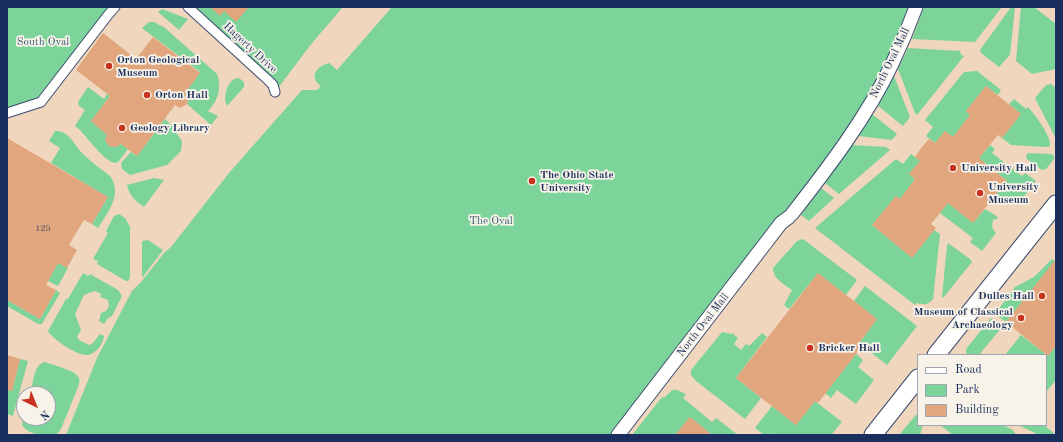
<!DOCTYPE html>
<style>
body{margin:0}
#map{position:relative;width:1063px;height:442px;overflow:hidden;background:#f3ead5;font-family:"Old Standard TT",serif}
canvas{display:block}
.frame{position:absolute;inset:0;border:8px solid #1b2f5e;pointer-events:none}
.legend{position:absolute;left:917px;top:354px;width:130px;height:72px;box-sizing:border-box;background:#f7f3e8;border:1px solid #9fa5b1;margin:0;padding:5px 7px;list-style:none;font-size:12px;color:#1b2f5e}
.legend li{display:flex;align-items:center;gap:8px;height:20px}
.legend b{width:20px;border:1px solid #9fa5b1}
.north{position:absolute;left:16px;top:386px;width:40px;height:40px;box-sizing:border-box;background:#f7f3e8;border:1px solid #9fa5b1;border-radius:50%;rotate:137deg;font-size:11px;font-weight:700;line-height:16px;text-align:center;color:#1b2f5e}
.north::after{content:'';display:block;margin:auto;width:14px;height:18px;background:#c8321e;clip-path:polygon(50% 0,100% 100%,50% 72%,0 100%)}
</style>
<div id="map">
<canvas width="1063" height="442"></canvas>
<div class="frame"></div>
<ul class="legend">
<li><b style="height:5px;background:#fff"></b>Road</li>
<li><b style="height:11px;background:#7cd49a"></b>Park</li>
<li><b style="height:11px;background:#e1a67d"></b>Building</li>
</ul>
<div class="north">N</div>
</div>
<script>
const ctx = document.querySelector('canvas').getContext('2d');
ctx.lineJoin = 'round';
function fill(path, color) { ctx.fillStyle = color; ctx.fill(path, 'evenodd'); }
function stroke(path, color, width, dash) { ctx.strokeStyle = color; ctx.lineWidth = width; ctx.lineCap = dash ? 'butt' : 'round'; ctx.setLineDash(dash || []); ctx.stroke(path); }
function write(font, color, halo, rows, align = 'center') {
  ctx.font = font + ' "Old Standard TT",serif'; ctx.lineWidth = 3.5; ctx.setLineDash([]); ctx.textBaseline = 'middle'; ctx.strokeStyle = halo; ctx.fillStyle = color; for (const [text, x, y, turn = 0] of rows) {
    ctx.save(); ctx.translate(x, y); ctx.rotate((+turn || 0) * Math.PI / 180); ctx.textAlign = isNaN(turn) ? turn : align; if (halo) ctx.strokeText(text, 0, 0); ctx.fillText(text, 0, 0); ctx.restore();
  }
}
const built = new Path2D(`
 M7,7H1056V435H7ZM918,355H1046V425H918ZM24,394H48V418H24Z`);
const green = new Path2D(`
 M7,7H115L45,98L7,113Z
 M188,7H343L312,43L275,92Z
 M392,7H916L873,99L618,435H66L97,358L132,291L142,281L164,253L171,247L229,173L302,90H317L321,86C308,77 317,66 329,63L337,70Z
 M924,7H1002L975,42L912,39Z
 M1011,7H1015L1010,55L999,67L981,53L980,50Z
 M1021,7H1034L1056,24V69L1032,74L1016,61Z
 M162,9L188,19L179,30L158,12Z
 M149,22H154L165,28L217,74C222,88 218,101 208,111L218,116L211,125L187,104L188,100L185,93L200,72L142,28Z
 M908,48L960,51L961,55L964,56L917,115L915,113L898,69Z
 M977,71L1001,90L998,95L986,86L966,111L970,115L953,137L945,131L935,143L926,136L933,127L925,120L964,72Z
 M894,76L910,117L903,126L877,105Z
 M239,78L244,82V87L227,106C223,97 226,85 234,79Z
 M1051,84L1056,88V139L1035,98L1046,85Z
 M88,87L104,99L107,94L110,96L91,121L107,135L105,140L109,146L116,147L121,144L128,149C125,153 121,159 118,162C108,169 84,131 75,126L85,110L79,106L78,102Z
 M1014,99L1026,109L1028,107C1035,115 1051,135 1050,146L1045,147L1011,145L1002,138L1021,114L1009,104Z
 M872,114L897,134L892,140L858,136Z
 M165,119L172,126L174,130L180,138L182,142L181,151L167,165L130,175L122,169L121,163L131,152L137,156Z
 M55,131C69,130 74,145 83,154C91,162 101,169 110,176C123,194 108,212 98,228L92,224L108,197L51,163L60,148L49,141Z
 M852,145L886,147L890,150L839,194L825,183Z
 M990,145L995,149L992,153L1022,176L1025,173L1036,181L1022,199L1016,197L1008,201L1007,200L1005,202L996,195L1007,181L979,158Z
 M1028,153L1051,154L1054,156V159L1046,169L1042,170L1027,159L1026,156Z
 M911,154L920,161L909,174L915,179L900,199L896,196L872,225L912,257L934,230L940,234L933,299C928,305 924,305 917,303L915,305L815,228L896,159L903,164Z
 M154,178L164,180L144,207C135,201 129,195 127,185Z
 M821,188L834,198L809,221L801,215Z
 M948,203L973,223L985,209L998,217L996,220L994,219C991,224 992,229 996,233L982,251L970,242L973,238L940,213Z
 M119,214L125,218L130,227V278L128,281H126L97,264L98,261L93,259L108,233L106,231L114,216Z
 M803,239L857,280L846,295L818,273L789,309L784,305L792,290C784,284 773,279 773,268L797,241Z
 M148,240L163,250L142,278V241Z
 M948,243L970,259L972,262L943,298L942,296L947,246Z
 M1052,259L1055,261L1006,322L995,314L1015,287L1034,277Z
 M58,263L68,268L58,286L48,281Z
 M83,273L88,276L90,274L118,290L122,296L112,316L108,318L104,324L99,321L101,313L106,311L109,306L108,300L100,297L101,294L95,291L84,295L75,314L81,330L77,337L79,340L89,345L92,344L100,334L104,336C104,343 95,355 87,355C78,356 52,339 48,331L66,299H68Z
 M865,286L917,326L887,365L859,343L877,319L854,301Z
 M56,290L60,293L42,324H38L7,306V300L40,319Z
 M991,318L1002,327L979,355H969L966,353V349Z
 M722,332L731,334L732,333L738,338L734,344L741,350L746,344L749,346L762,333L767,337L736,378L761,398L745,419L696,381L691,375V370Z
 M1021,335L1048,356L1056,346V380L1046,392V355H1005Z
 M856,354L863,360L858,367L874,380L856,404L837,390L831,398L825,393Z
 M20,359L28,361L13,416L7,414V390L12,391Z
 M45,362C52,365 76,370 79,378C80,381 79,384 78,387L61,429L56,435C44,435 29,436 22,425L24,413V418H48V394H34L37,387L32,386C34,377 35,364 45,362Z
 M672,390H677L686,394L683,398L712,422L716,418L738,435H712L690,417L675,435H632L662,397L664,398Z
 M815,401L842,422L831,435H772L770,433L768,435H764L755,428L772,406L796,425Z
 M916,415H918V425H923L920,435H899Z
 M940,425H1003L1013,430L1016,435H953Z
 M1018,425H1044L1056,435H1039Z`);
const building = new Path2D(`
 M210,7H249L236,22L224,11L220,16Z
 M103,33L136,59L153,37L200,73L185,93L188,100L187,104L180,108L175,105L137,156L121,144L116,147L109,146L105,140L107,135L91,121L110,96L76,70Z
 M986,86L1021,114L1002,138L998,135L979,158L1007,181L973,223L948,203L931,224L936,228L912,258L872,225L896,196L900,199L915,179L909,174L920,161L915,157L922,147L929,139L935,143L945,131L953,137L970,115L966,111Z
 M7,138L108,197L92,224L84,220L76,233L69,245L77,250L67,268L58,263L46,285L56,290L40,319L7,300Z
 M1056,259V346L1048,356L1006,322Z
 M818,273L877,319L859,343L862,346L856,354L818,403L815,401L796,425L736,378Z
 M7,355L20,359L12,391L7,390Z
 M690,417L712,435H675Z`);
const service = new Path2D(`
 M188,7L268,80L273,85L275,92
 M7,113L41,102L108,15L115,7`);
const pedestrian = new Path2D(`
 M792,214C828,168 867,117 892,64C901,45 909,26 916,7
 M618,435L781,223L789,217`);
const minor = new Path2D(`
 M936,355L1056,204
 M873,435L918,378`);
const markers = [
 [109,66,4,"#c8321e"],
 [147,95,4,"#c8321e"],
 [122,128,4,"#c8321e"],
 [953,168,4,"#c8321e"],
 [532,181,4,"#c8321e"],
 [980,193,4,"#c8321e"],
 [1042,296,4,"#c8321e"],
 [1021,318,4,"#c8321e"],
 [810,348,4,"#c8321e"]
];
const numberNames = [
 ["125",43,229]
];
const parkNames = [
 ["South Oval",43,42],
 ["The Oval",491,221]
];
const streetNames = [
 ["Hagerty Drive",250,48,43],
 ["North Oval Mall",890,63,-64],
 ["North Oval Mall",703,325,-52]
];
const poiNames = [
 ["Orton Geological",117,60],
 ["Museum",117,73],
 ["Orton Hall",155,95],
 ["Geology Library",130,128],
 ["University Hall",961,168],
 ["The Ohio State",540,175],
 ["University",540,188],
 ["University",988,187],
 ["Museum",988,200],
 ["Dulles Hall",1034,296,"right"],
 ["Museum of Classical",1013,312,"right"],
 ["Archaeology",1013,325,"right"],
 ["Bricker Hall",818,348]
];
fill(built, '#efd6bc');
fill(green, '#7cd49a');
fill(building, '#e1a67d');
stroke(service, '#3b4b70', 11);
stroke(pedestrian, '#3b4b70', 15);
stroke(minor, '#3b4b70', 19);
stroke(service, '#fff', 9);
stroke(pedestrian, '#fff', 13);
stroke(minor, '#fff', 17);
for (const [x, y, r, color] of markers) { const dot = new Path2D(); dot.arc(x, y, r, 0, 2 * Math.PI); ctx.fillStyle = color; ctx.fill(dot); stroke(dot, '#f7f3e8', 1.5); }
write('9px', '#4c4d66', null, numberNames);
write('11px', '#33586d', '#f7f3e8', parkNames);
write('11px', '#1b2f5e', '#f7f3e8', streetNames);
write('bold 11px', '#1b2f5e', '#f7f3e8', poiNames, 'left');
</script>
